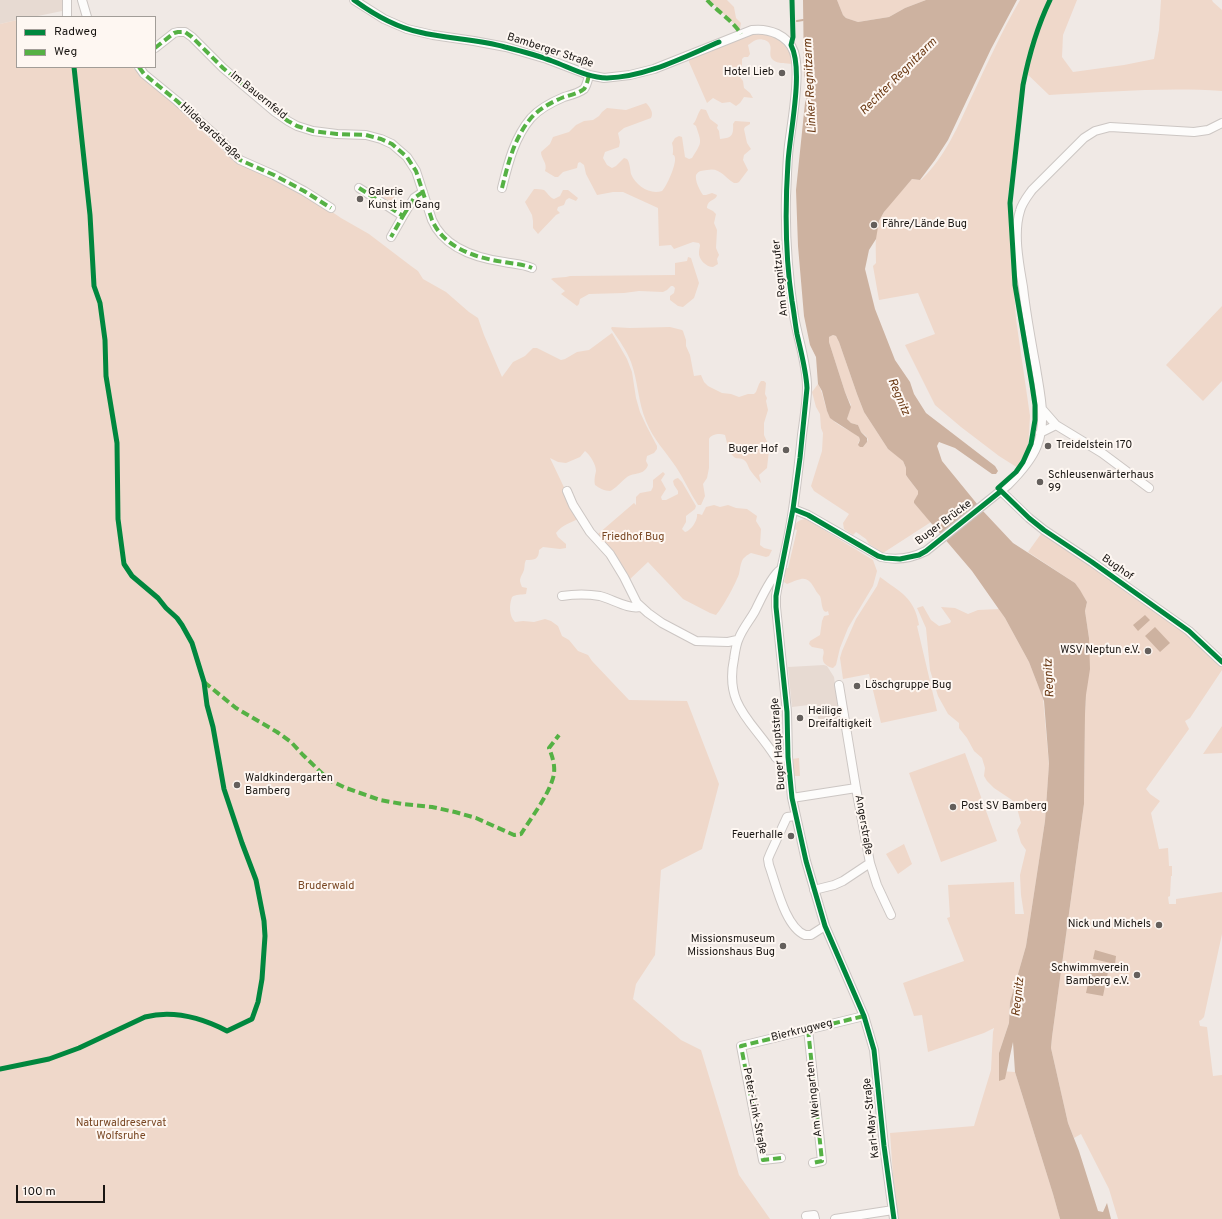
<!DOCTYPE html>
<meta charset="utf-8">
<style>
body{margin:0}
#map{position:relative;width:1222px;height:1219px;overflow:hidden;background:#f0e9e5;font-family:Overpass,sans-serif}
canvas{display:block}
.legend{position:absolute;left:16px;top:16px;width:140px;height:52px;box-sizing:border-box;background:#fef7f2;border:1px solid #a29d98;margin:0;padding:5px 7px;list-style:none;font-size:12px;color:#191512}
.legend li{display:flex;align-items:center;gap:8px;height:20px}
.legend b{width:20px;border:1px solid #a29d98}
.scale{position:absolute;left:16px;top:1185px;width:89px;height:18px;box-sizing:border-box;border:2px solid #191512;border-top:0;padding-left:5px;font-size:12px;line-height:14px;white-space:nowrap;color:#191512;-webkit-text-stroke:3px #fef7f2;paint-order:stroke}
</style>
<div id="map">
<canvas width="1222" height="1219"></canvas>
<ul class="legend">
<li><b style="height:5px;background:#00873e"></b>Radweg</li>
<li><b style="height:5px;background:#55b144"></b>Weg</li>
</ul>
<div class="scale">100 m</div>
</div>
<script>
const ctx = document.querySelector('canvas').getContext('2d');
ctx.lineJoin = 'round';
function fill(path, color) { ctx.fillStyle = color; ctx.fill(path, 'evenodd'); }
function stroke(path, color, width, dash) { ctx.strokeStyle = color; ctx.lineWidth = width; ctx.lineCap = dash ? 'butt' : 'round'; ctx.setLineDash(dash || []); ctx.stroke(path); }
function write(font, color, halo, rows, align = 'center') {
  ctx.font = font + ' Overpass,sans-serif'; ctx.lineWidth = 4; ctx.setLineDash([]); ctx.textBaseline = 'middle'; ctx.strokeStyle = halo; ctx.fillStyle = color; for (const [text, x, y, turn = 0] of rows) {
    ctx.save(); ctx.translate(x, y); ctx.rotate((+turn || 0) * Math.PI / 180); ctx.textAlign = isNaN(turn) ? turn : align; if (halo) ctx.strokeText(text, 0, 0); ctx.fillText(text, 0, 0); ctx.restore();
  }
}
const built = new Path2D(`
 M0,0H62V11L33,17H17V20L0,24Z
 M824,665L827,666L834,677L841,726L819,729L817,704L792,707L788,667Z`);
const green = new Path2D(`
 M710,0H727L734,7L736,18L741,23L740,29L720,11Z
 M837,0H926L905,8L889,17L858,22L846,18L843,15Z
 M1020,0H1077L1063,35L1062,57L1073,72L1124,65L1154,59L1159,30L1161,0H1212L1213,2L1222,10V91C1166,87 1106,92 1049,95L1023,70L1008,196L1016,319L1030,416L1028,449L1018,468L999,456L961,427L935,405L905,345L935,334L918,293L879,300L873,266L876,263C876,252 875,240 877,228C882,209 899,194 912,179L921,180C946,156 958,126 972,96C987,64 1002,31 1020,0Z
 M17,20V67H132L154,85L234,161L303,192L341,218L369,234L411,266L418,271L423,279L446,292L469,312L478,318L484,335L502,377L513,362L525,356L533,348H537L561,360L565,359L577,352L589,350L612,333L627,359L632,372L636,398L640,412L646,425L657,446V449L654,453L647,456L646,461L648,465C644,476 634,472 627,477C623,480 614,490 610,491C605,491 599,488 595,485C594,479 595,476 596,471C596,464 590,455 585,451L580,457L566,463L558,462L550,458L572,504L580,518C572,522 562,525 556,533L558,537L566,544V548L560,549L543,547L539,550C539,559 535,560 526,560C524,564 525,566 524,570C521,578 518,578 522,587L527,588L526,594C521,595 516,594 512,597C509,605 509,616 515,622L523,621L534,622L545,619L551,621L558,626L562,636L569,640L578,651L588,655L592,661L629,700L687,701L719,784L702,849L661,870L655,955L636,984L633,999L681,1040L701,1050L739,1175L770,1219H0V24Z
 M752,34L772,35L786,42L791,55L792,64C786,63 778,64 773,60C768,56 772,49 770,45C769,40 760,38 756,40C753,41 750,44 748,45L750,54L748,57H744L742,59V67L739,76L743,81L744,88L750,93L753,98L744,97L740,103L736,106L730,102L722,103L713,98L707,103L689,62V58Z
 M646,103C650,107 654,113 651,118L624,128L618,133L620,142L619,147L605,152L603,158L607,165L612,168L616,166L624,158L627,159C630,163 630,169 631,174C636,186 650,195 662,191C667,186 676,165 675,158C674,152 672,158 673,152C673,148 673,147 672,143L675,138L679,136L682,137L685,157L689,159L692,158C702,142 702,144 696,126L693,124C697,120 697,114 701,109L706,110L710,119L718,125L717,128L719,131L720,139C730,138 734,137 733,124L735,121L750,122V124L745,127L744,129L747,143L751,149L744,155L743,160L748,170L739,182L737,183H734C724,177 720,167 707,170C702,171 699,170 696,175C695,181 699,189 703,195H706L712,193L717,195C716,201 708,199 707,207V208L713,211L716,214L714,223L717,230L716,248L719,255L717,259L718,264L713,267C706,267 698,259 699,252C699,249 700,247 700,245L699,243L693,242L674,249L671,245L659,246L658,208L623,192H613L597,195L586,174L584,165L580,162L578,163L577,168L563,172L558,177H555L545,171C548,163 541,159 541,152L550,144L553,137L569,132L576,125L584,121L593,120L599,116L602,112L607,108L626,110Z
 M384,188L396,195L390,204L379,197Z
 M534,189C537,189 541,189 544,190C548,193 549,197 554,199L560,196L563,190H568L578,198L576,201L569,198L566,200L564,205L558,207L557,210L560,213L556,215L538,234L533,228V221L532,215L525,202Z
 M688,257L691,258L699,283L694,298L683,307L678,306L670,300V296L674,293L675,288L673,286H671L667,290L663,292L639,291L624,293L589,294L580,299L579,304L577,306L561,294L565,291L551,279L553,278L566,277L570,276L675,275V263L687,261Z
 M1222,306V381L1203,401L1166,365Z
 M612,327L630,328L670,327L682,330L683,331L686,340V346L690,355L694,376L701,375L704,382L708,386L722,393L731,394L739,397L748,394H754L756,392L759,384L761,381H764L766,383L765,394L767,398L766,401L768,410L764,423V435L768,444L769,450L767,468L759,475L761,483C759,481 750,471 749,468C748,466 747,462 744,460C741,457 736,460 733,456C728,451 727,442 725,435C720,433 711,434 709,439V468L707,478L703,484L705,496L701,505H698C690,493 684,479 676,467C666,452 653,439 646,421C638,402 638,381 631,362C627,351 619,340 612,330L611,328Z
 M833,335L836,336L839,342L857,394L864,412L888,449L902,459L906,468V475L908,478L918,491V494L914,503L931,522L883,553L869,544L866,539L856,532L853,535L844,529L843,523L849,514L814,491L811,486L822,451L823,433L821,428L820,414L816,407L812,392L818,384C824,394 824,407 830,417C835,425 851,430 859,437L860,440L858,443L863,447L867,442L868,439L865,435L861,432L858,425L851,423L847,419L851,405L845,392L829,342V337Z
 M663,472L665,474L661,480L666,489L661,497L662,500H666L678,494V491L674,485L673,481L675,479L678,478L682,482L696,506L695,509L686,516V522L682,529L685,532C691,531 698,520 697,514H699L702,515L706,507L714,505L720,507L728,505L736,508L747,509L757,516L756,521L761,529L760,545L764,548L772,550L769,556L766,557L751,553C747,555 743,558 742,561C740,565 740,570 739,574C735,585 723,607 716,615L710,613L683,599L648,562L628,581L598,534L634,503L636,505V497L640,493L651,491L653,487V480Z
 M806,519L873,560L877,571L873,586L848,628L840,648L836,665L833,668C830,668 823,664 823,660C822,655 825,655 823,649L812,647L809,644L810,641L820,635L822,621L824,616L829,615L828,611L826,612L824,611C821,606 822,601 820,596C819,595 816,591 816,591C807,574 803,578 787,584L784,582L785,577L783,570L785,568H788L797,530L793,529C796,522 798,520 806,519Z
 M1043,531L1187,634L1222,667V670L1190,718L1185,721L1189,729L1146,789L1150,794L1160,801L1151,813L1159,849L1168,848L1169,866H1172V876H1171L1170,896L1168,897L1169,904H1176V899L1222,892V934L1204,1017L1201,1020L1199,1021L1200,1026L1207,1027L1213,1076L1222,1075V1219H1118L1109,1189L1081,1134L1074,1138L1068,1123L1051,1048L1052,1037L1084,804L1085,715L1089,638L1085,611L1087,602L1075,583L1028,552Z
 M880,577C901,593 914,597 919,625L917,626L937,711L881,723L869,674L843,679L840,658L842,651L856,619L877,586Z
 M923,606L931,620L939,626L950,623L951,621L941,607L955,608L968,614L978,610L999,609L1005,618L1029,662L1043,698L1049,765L1045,821L1026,946L1010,1002L1009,1023L999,1053V1071L1015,1072L1053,1194L1060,1219H899L894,1190L890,1133L974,1126L991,1070L993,1032L994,1028L984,1033L928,1052L922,1015L914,1016L903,983L964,961L947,918L950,917L948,885L1014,882L1015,914H1024L1021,895L1020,875L1026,850L1021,843L1017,830L1021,823L1017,808L1012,800L994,788L987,781L984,776L985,768L982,758L974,751L967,738L959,728V723L948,714L938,696L930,670L926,628L917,608Z
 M1222,726V753L1203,754Z
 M965,753L997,841L941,862L909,773Z
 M799,758L800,776H794L792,759Z
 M904,844L912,864L898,874L886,854Z`);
const water = new Path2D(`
 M803,0H837L843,15L846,18L858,22L889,17L905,8L926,0H1017L991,49L948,140L935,160L920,180L912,179L884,212L879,221L876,239L869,250L865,269L875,309L895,360L910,382L914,394L926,413L995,466L998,471L996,474H992L955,448L939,442L937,446L942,461L982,510L1013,543L1075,583L1080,590L1087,602L1085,611L1089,638L1090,669L1086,695L1085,715L1084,804L1052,1037L1051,1048L1068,1123L1079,1151L1098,1211L1103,1212L1107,1203L1111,1219H1060L1053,1194L1015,1072L1013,1042L1005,1079L999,1081V1053L1009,1023L1010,1002L1026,946L1045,821L1049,764L1044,701L1029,662L1005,618L972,571L914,503V501L918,494V491L908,478L906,475V468L903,461L888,449L864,412L857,394L839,342L836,336L833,335L829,337V342L845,392L851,407L847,419L851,423L858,425L861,432L867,438V442L863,447H860L858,445L860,440L859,437L834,421L830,418L827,411L822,391L818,384L816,357L810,345L804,316L798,246L796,190L805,103L809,90L804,75Z
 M1145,615L1150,620L1138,631L1133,625Z
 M1155,627L1170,643L1160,652L1145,636Z
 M1095,950L1116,956L1115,964L1093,959Z
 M1092,964L1109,967L1103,996L1086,993Z`);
const stream = new Path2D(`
 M797,21L803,20`);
const minor = new Path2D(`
 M82,0L87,17
 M354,0L384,19L407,29L433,35L474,41L506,47L547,59L589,75L604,78L630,75L654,69L752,30C769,28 788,35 794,52C801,73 792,122 789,145C787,162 787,179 786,196C785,236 788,276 794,316C798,339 807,364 807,387C807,403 804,420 802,435C799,464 796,493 791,522C787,547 780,571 776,596V607L787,712L788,757L792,798L806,861L825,926L864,1016L874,1050L884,1146L894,1219
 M67,17V0
 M155,48L174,33L178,32H185L192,37L223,68L275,112L288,121L297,126L313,131L337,134L366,135L381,139L392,144L407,157L416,171L432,220C444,248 476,258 504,262C514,264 523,264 532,268
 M139,67L144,74L177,101L223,142L231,152L240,160L274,175L304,191L331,208
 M359,188L403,216L391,237
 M502,188C508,164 514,138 531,118C540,108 552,102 564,97C571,95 579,93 584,89C587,85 588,79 589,75
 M403,216L414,198L423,192
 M1042,409L1056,425L1102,453L1149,488
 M1040,433L1056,425
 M567,491L573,505L590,532L610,554L624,577L637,603L648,613L662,623L696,641L728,642L737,640
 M1001,491L1029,518L1044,530L1092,562L1189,631L1222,662
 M793,509L808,515L881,557C898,561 912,558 926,551L1008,485C1019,474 1031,461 1037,446C1047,421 1040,394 1036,368C1031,341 1026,314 1023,287C1019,264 1013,233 1020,211C1022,203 1027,197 1032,190L1084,138L1095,131L1110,127L1194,132L1208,130L1222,123
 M780,570C771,576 760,601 755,611C750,620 743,628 739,638C736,644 735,652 734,659C724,707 754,722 776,758L788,757
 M562,596C575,594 588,594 600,596C612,599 629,610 640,607
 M839,685L856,788L870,863L877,885L891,915
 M792,798L856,788
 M796,816L787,817L770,854L768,859L769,865C776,884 785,927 805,935H811L825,926
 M814,890L834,885L843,881L870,863
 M808,1029L822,1161L813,1163
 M781,1158L763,1160L741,1046L864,1016
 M806,1216L814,1215L815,1219
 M835,1219L893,1210`);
const quiet = new Path2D(`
 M707,0C718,12 732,20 741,34
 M155,48L174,33L178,32H185L192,37L223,68L275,112L288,121L297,126L313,131L337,134L366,135L381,139L392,144L407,157L416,171L432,220C444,248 476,258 504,262C514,264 523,264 532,268
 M139,67L144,74L177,101L223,142L231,152L240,160L274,175L304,191L331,208
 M359,188L403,216L391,237
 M502,188C508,164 514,138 531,118C540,108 552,102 564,97C571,95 579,93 584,89C587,85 588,79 589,75
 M403,216L414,198L423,192
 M204,682L236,708L277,732L291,742L303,755L329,780L346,788L380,800L402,804L432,807L455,812L476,818L514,835L521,834C531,818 548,796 553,778C556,768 553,758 549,748L559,735
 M808,1029L822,1161L813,1163
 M781,1158L763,1160L741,1046L864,1016`);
const cycleway = new Path2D(`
 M354,0C373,14 395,27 419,32C447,39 477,39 505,47C521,51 537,55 552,61C569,67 588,78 607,78C646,77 684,57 719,42
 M792,0L793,37L791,45C804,70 790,131 788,162C785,208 785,255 792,301C794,312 795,323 797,334C801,352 806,370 807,388L800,458L793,509L776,596V607L787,712L788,757L792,798L806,861L825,926L864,1016L874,1050L884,1146L894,1219
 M1050,0C1037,27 1029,55 1023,85L1010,203L1015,285L1032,385L1035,405V420L1031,444L1023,462L1016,472L998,488L1029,518L1044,530L1092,562L1189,631L1222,662
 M793,509L808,515L878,556L885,558L900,559L919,555L926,551L1001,491
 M0,1069L49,1059L79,1048L145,1017C173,1010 202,1018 227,1031L252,1019L258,1002L262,979L265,936L264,921L256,880L242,843L224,789L213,727L207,705L204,682L192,643L182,625L177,618L166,608L158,598L132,576L124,564L118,519L117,443L106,376L105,340L100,303L94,286L90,215L74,67`);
const markers = [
 [782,73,4,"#645f5c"],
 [360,199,4,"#645f5c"],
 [874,225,4,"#645f5c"],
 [1048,446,4,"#645f5c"],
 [786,450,4,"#645f5c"],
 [1040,482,4,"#645f5c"],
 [1148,651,4,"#645f5c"],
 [857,686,4,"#645f5c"],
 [800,718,4,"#645f5c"],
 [237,785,4,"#645f5c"],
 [953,807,4,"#645f5c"],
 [791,836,4,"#645f5c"],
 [1159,925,4,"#645f5c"],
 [783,946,4,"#645f5c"],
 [1137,975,4,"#645f5c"]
];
const streetNames = [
 ["Bamberger Straße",550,51,18],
 ["Im Bauernfeld",258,96,39],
 ["Hildegardstraße",210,132,43],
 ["Am Regnitzufer",781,278,-96],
 ["Buger Brücke",944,523,-37],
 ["Bughof",1117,568,35],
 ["Buger Hauptstraße",779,744,-94],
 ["Angerstraße",863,825,80],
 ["Bierkrugweg",802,1031,-14],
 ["Am Weingarten",815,1099,-96],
 ["Peter-Link-Straße",754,1111,79],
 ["Karl-May-Straße",872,1118,-96]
];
const poiNames = [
 ["Hotel Lieb",774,73,"right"],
 ["Galerie",368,193],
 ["Kunst im Gang",368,206],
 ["Fähre/Lände Bug",882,225],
 ["Treidelstein 170",1056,446],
 ["Buger Hof",778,450,"right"],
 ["Schleusenwärterhaus",1048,476],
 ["99",1048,489],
 ["WSV Neptun e.V.",1140,651,"right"],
 ["Löschgruppe Bug",865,686],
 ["Heilige",808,712],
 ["Dreifaltigkeit",808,725],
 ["Waldkindergarten",245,779],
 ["Bamberg",245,792],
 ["Post SV Bamberg",961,807],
 ["Feuerhalle",783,836,"right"],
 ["Nick und Michels",1151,925,"right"],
 ["Missionsmuseum",775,940,"right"],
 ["Missionshaus Bug",775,953,"right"],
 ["Schwimmverein",1129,969,"right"],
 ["Bamberg e.V.",1129,982,"right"]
];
const parkNames = [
 ["Friedhof Bug",633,538],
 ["Bruderwald",326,887],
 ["Naturwaldreservat",121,1124],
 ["Wolfsruhe",121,1137]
];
const waterNames = [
 ["Rechter Regnitzarm",899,77,-45],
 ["Linker Regnitzarm",811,86,-93],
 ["Regnitz",898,397,67],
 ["Regnitz",1050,678,-93],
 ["Regnitz",1019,997,-84]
];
fill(built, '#e7dad2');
fill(green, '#efd8ca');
fill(water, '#cdb2a0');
stroke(stream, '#cdb2a0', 2);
stroke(minor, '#ccc6c3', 10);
stroke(minor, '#fdfcfb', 8);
stroke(quiet, '#55b144', 4, [8, 4]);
stroke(cycleway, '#00873e', 5);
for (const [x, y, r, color] of markers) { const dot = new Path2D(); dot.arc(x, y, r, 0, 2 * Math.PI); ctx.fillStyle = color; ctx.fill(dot); stroke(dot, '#fef7f2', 1.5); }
write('11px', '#191512', '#fef7f2', streetNames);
write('11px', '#191512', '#fef7f2', poiNames, 'left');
write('11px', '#7a4824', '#fef7f2', parkNames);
write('italic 12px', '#6b3a15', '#fef7f2', waterNames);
</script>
